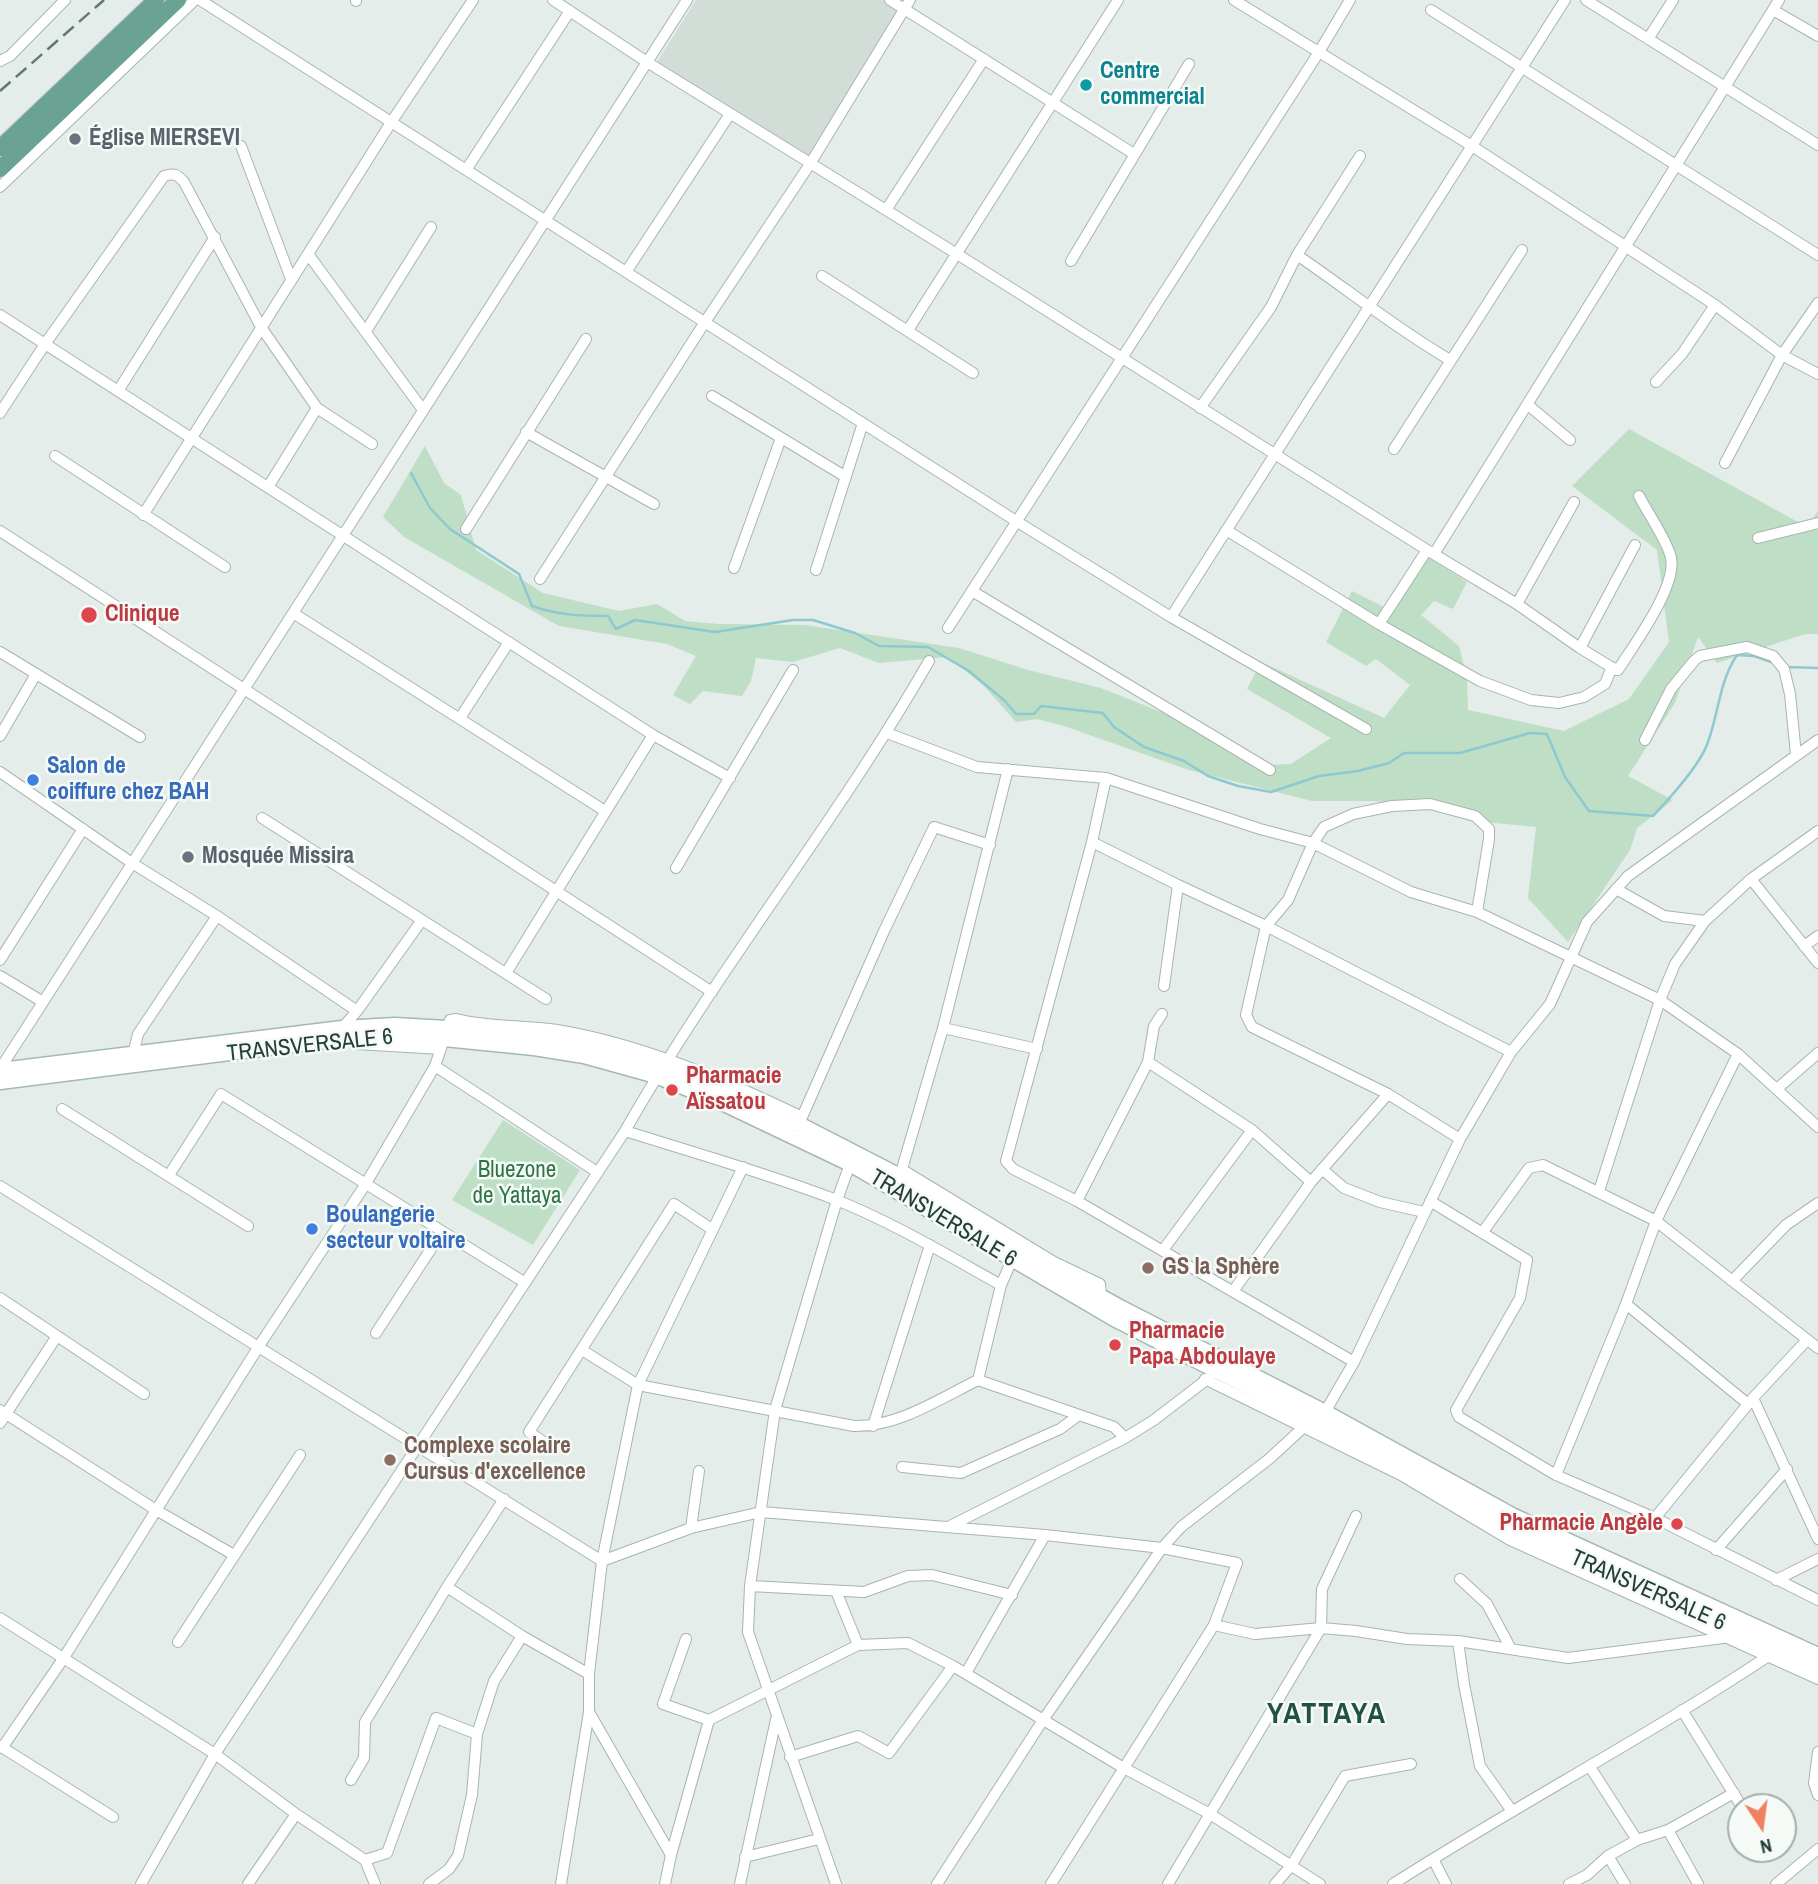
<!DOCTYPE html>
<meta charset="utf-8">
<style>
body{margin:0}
#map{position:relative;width:1818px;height:1884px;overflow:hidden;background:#e4ede9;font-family:"Archivo Narrow",sans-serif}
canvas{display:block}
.north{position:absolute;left:1727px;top:1793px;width:70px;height:70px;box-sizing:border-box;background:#f5faf7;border:2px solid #a1afaa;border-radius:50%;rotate:167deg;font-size:19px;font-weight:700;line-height:28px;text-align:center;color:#243f37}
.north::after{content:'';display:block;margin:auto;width:24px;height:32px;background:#ef8161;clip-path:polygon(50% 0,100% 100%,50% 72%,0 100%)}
</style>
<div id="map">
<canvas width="1818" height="1884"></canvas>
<div class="north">N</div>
</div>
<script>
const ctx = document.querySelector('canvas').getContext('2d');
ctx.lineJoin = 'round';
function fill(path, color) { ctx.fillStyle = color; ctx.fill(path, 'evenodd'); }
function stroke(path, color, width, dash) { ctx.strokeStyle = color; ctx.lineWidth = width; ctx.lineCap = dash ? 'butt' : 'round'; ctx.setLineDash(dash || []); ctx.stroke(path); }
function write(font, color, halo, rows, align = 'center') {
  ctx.font = font + ' "Archivo Narrow",sans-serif'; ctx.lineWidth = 5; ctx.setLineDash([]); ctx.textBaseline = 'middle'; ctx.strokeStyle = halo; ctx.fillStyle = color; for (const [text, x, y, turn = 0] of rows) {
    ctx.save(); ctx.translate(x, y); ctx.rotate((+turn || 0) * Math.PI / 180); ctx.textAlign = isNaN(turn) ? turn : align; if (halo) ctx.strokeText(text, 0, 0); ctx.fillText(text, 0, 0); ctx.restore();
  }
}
const built = new Path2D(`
 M696,0H885L901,10L809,160L656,64Z`);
const green = new Path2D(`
 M1629,429L1807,527L1818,511V634H1805L1717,663L1698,637L1675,703L1628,776L1673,800L1637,828L1630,850L1568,942L1528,898L1536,827L1485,822L1433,807L1372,801H1312L1189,770L1064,726L1037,719L1016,722L984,686L948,657L879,663L840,648L793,662L756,658L751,681L742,696L703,691L690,704L673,695L696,656L667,644L559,626L404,537L383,517L425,446L444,483L461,495L476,550L543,593L619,611L657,604L685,621L718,624L805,625L959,648L1028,670L1101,688L1174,717L1228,748L1270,765L1291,764L1331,738L1247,689L1261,662L1384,718L1410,685L1376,659L1366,666L1326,642L1352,591L1384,607L1420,552L1467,582L1453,609L1434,601L1421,615L1459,646L1467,679L1468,710L1564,731L1629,699L1669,642L1657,550L1572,486Z
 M503,1120L580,1170L533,1245L452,1200Z`);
const stream = new Path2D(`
 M411,473L430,508L450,529L519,574L532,606C557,615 581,616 608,616L616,629L635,620L715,632L793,620H813L855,633L879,646L928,647L969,671L1005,701L1016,714H1034L1041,706L1103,713L1114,727L1144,747L1184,761L1208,776L1238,786L1271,792L1319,776L1358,771L1389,763L1404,753H1460L1530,733L1547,734L1565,777L1589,811L1653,816C1669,799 1701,764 1708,742C1719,712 1719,682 1737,655L1754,656L1774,663
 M1787,667L1818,668`);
const street = new Path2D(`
 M200,0L1016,521L1171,617L1366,729
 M553,0L647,62L957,254L1427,550L1517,604L1580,648L1616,670H1618C1633,646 1681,582 1670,554C1663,534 1649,515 1639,496
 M890,0L1134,154
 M1234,0L1472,146L1715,305L1782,355L1818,374
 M1586,0L1818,145
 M356,1V0
 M1431,10L1818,255
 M1773,10L1818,36
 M1648,39L1673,0
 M0,61L10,56L65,0
 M241,146L291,279
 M466,170L570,11
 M0,187L195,0
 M886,210L984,59
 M308,254L423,410
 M1297,255C1348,290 1397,329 1450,360
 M1071,261L1189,64
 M626,272L730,114
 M822,276L973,373
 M0,315L653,735L730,778
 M908,330L1118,0
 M366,331L431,227
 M1656,382L1682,354L1715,305
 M118,391L215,237
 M712,396L846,477
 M1528,405L1570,440
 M1200,408L1271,307L1297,255L1360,156
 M0,413L45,344L164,176C174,173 177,174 184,182L261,327L317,408L372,444
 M526,432L654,504
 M1394,449L1522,250
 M55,456L225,567
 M1725,463L1782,355L1818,303
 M268,487L317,408
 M143,515L392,121L473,0
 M466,529L586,339
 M1226,530L1379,624L1480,681L1531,700L1559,703L1584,697L1605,684L1612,667
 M0,531L712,992
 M1758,538L1818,523
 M1434,554L1779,0
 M734,568L781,438
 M816,570L863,423
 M540,579L705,322L810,164L910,0
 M972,591L1270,770
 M1517,604L1574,502
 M293,613L605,811
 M1171,617L1565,0
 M1379,624L1427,550
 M948,628L1319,52L1350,0
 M1580,648L1635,545
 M0,652L140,737
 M460,718L509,642
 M887,733L977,767L1106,778L1260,829L1313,843L1411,892L1477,912L1660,1000L1738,1054L1818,1127
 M0,736L36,674
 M1645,740L1671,689L1694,661L1700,656L1747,647L1773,656L1784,669L1790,694L1796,755
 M0,772L132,863L217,916L357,1011L342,1028
 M1106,778L1092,842L1006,1161L1013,1169L1077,1201L1354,1362
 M262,818L546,999
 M1092,842L1178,885L1266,926L1511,1052
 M676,868L793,670
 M1751,879L1818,963
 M1616,889L1664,916L1705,921
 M1804,946L1818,936
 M0,960L83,829
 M506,973L653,735
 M0,976L43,1002
 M1164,986L1178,885
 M357,1011L422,920
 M447,1028L450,1020L456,1019C488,1027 524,1025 557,1030C641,1044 726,1080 802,1117
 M943,1028L1037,1049
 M357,1044L441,1049
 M133,1055L138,1034L217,916
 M1148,1062L1154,1026L1162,1014
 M435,1066L597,1172
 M0,1069L687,0
 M1778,1088L1818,1053
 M62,1109L248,1226
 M799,1124L884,931L934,827L990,845
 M625,1131C695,1153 766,1173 834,1199C892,1222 947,1255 1001,1285
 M1460,1139L1388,1094L1252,1027L1246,1015L1266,926L1288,900L1313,843L1324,827L1353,814L1392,806L1430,804L1475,816L1489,829V839L1477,912
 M1322,1169L1344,1188L1380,1202L1424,1212
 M906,1172L1054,1262L1100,1284L1101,1297
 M169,1175L221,1094L524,1282
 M900,1176L943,1028L1008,769
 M0,1186L602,1561L691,1528L761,1512L1045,1535L1162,1548L1237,1563L1214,1625L1051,1884
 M1599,1191L1660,1000L1675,964L1705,921L1751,879L1818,831
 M1077,1201L1148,1062L1252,1130L1311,1182
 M1430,1201L1527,1260L1520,1298L1456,1410L1459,1417L1556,1475L1655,1518L1818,1600
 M1482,1233L1529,1168L1543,1165L1656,1221L1818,1348
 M1163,1250L1252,1130
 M1732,1281L1786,1225L1818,1203
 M1234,1290L1311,1182L1388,1094
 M0,1298L144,1394
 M1626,1304L1748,1404
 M376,1333L442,1232
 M582,1350L638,1385L854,1426C898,1427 939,1399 978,1380L1114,1427L1125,1438
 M1205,1379L1401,1475L1510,1540L1818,1679
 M978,1380L1001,1285L1012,1260
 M1753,1398L1818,1539
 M0,1410L156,1510L234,1555
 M1325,1412L1354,1362L1460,1139L1511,1052L1550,1004L1587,922L1628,876L1818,740
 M0,1423L57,1336
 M873,1426L930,1245
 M548,1445L529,1432L674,1204L713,1230
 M902,1467L961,1473L1060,1429L1079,1415
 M1556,1475L1626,1304L1656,1221L1738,1054
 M1655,1518L1753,1398L1807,1340
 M948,1527L1125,1438L1154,1420L1210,1377
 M691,1528L699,1471
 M1716,1550L1787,1469
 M1460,1579L1487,1604L1511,1649
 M1776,1580L1818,1559
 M750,1586L864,1592L908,1576L932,1575L1012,1595
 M447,1587L522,1636L589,1674
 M836,1591L858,1645
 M0,1618L215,1754L296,1814L365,1860L375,1884
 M1214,1625L1255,1634L1321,1628L1356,1631L1407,1639L1458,1641L1568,1658L1723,1638
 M686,1639L663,1704L709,1720
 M1458,1641L1464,1684L1480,1766L1512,1811
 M178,1642L300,1455
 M966,1673L1045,1535
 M1682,1710L1742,1807
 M589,1712L671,1855L665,1884
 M0,1746L113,1817
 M2,1748L63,1659L259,1346L365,1185L435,1066L444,1039
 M1818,1752L1814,1783L1818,1795
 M790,1757L858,1736L889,1753L953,1666
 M1590,1767L1637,1840
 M351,1780L364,1758L365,1722L447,1587L504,1499
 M1668,1830L1698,1884
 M671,1855L709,1720L858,1645L908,1643L953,1666L1122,1767L1210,1814L1320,1884
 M1608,1856L1625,1884
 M745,1857L819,1839
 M1433,1859L1446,1884
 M365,1860L387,1853L436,1718L477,1734
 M141,1884L215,1754L625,1131C717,969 836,823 929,661
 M248,1884L296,1814
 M429,1884L449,1869L458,1856L472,1795L477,1734L494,1681L522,1636
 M561,1884L589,1712V1674L602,1561L638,1385L743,1167
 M740,1884L777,1715
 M836,1884L748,1632L750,1586L775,1410L837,1200L850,1164
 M937,1884L1043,1720L1162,1548L1181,1527L1269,1459L1306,1425
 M1168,1884L1321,1628L1322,1589L1356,1516
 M1275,1884L1291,1866L1345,1776L1411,1764
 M1393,1884C1517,1805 1648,1736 1770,1655
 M1569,1884L1587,1875L1608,1856L1637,1840L1668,1830L1734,1793
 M1776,1884L1818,1849`);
const secondary = new Path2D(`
 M0,1070L342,1028L395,1025L447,1028L586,1045L662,1067L799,1124L900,1176L1008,1245L1120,1307L1325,1412L1512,1515L1818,1655
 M0,1082L340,1039L392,1036L444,1039L534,1048L584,1056L656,1076L720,1102L850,1164L1114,1319L1412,1470L1507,1526L1818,1667`);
const primary = new Path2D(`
 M0,148L156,0
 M0,169L178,0`);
const rail = new Path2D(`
 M0,91L104,0`);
const markers = [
 [1086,85,7,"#0f9aa8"],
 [75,139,7,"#6b7280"],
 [89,615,9,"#e0444e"],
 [33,780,7,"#3f7fe0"],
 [188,857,7,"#6b7280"],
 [672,1090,7,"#e0444e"],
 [312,1229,7,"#3f7fe0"],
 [1148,1268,7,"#8d6e63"],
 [1115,1345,7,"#e0444e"],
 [390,1460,7,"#8d6e63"],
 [1677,1524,7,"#e0444e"]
];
const cultureNames = [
 ["Centre",1100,72],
 ["commercial",1100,98]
];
const worshipNames = [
 ["Église MIERSEVI",89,139],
 ["Mosquée Missira",202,857]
];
const healthNames = [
 ["Clinique",105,615],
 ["Pharmacie",686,1077],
 ["Aïssatou",686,1103],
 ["Pharmacie",1129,1332],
 ["Papa Abdoulaye",1129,1358],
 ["Pharmacie Angèle",1663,1524,"right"]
];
const shopNames = [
 ["Salon de",47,767],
 ["coiffure chez BAH",47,793],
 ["Boulangerie",326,1216],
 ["secteur voltaire",326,1242]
];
const streetNames = [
 ["TRANSVERSALE 6",310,1046,-6],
 ["TRANSVERSALE 6",943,1219,31],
 ["TRANSVERSALE 6",1648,1591,24]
];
const parkNames = [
 ["Bluezone",517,1171],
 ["de Yattaya",517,1197]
];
const educationNames = [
 ["GS la Sphère",1162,1268],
 ["Complexe scolaire",404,1447],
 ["Cursus d'excellence",404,1473]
];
const districtNames = [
 ["YATTAYA",1327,1715]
];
fill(built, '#d3ddd8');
fill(green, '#bedec6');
stroke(stream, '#8ec8d1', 2.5);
stroke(street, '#a7b5b0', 12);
stroke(secondary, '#a3b9b1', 17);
stroke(primary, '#c2c9c7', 18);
stroke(street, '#fff', 10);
stroke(secondary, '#fff', 14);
stroke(primary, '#6aa293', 16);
stroke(rail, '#5f7a72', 2.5, [14, 7]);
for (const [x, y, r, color] of markers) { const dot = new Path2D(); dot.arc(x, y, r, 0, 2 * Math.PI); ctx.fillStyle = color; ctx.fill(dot); stroke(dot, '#f5faf7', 2.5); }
write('bold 23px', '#0d838f', '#f5faf7', cultureNames, 'left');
write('bold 23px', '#5b616d', '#f5faf7', worshipNames, 'left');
write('bold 23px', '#be3a42', '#f5faf7', healthNames, 'left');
write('bold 23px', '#366cbe', '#f5faf7', shopNames, 'left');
write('23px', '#243f37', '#f5faf7', streetNames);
write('23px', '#2f7549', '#f5faf7', parkNames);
write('bold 23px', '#785e54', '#f5faf7', educationNames, 'left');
ctx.letterSpacing = '2px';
write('bold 30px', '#205144', '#f5faf7', districtNames);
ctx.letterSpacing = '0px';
</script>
